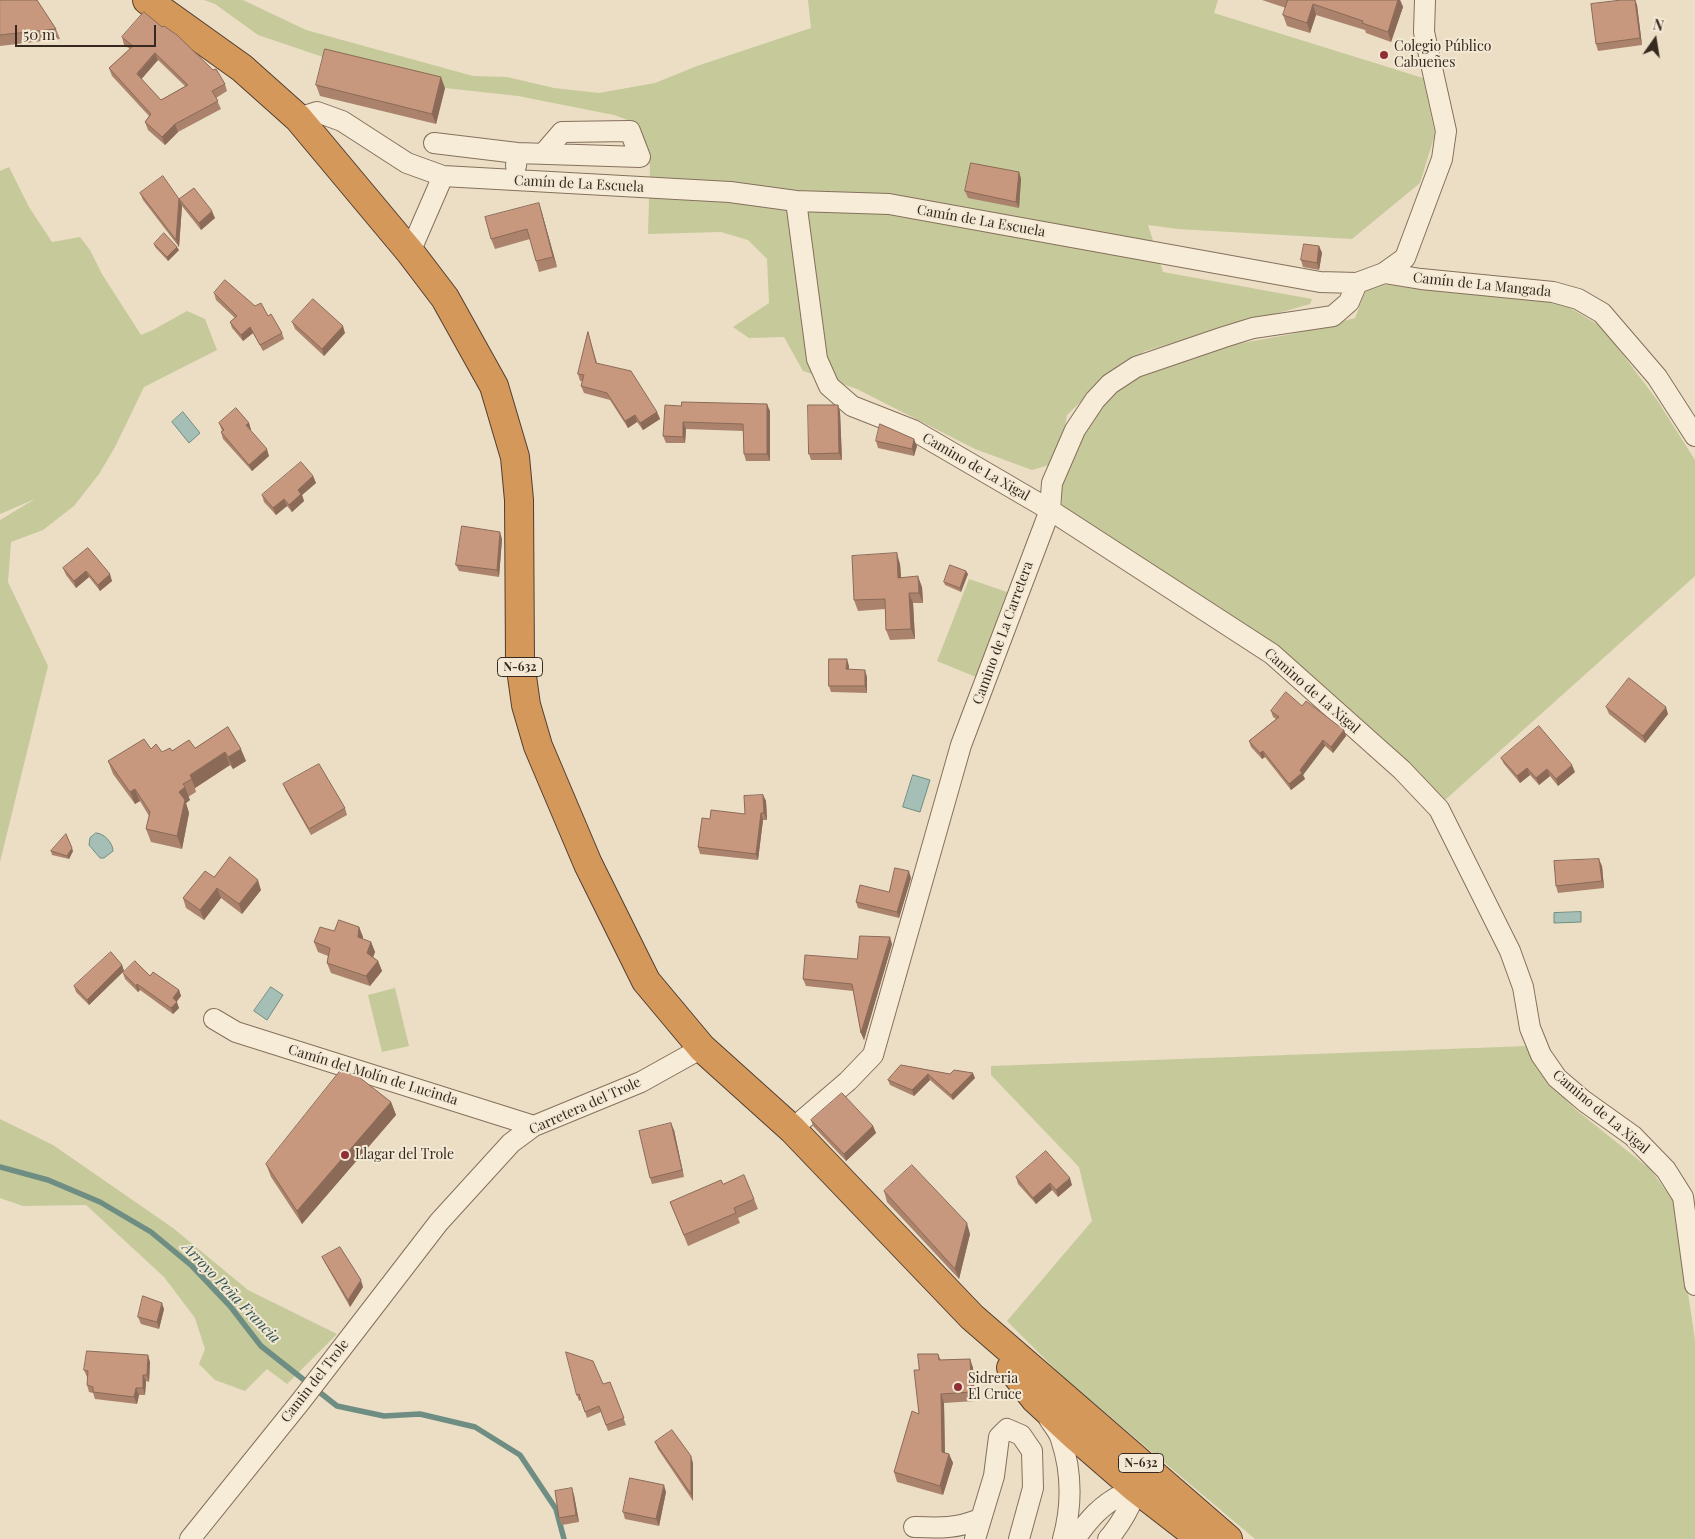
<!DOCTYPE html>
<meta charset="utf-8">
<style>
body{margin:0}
#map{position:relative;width:1695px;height:1539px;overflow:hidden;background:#ebdec5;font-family:"Playfair Display",serif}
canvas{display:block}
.north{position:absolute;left:1630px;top:15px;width:50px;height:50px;-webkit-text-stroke:4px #f3e8d4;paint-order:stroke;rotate:13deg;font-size:14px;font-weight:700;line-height:20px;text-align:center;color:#36291f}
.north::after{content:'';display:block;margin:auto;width:18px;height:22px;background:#36291f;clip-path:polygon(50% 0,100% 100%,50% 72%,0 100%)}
.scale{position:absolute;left:15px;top:25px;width:141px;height:22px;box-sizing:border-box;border:2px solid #36291f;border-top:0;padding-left:6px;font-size:15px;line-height:18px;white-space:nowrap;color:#36291f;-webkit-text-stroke:4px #f3e8d4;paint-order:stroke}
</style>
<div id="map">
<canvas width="1695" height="1539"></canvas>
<div class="north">N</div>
<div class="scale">50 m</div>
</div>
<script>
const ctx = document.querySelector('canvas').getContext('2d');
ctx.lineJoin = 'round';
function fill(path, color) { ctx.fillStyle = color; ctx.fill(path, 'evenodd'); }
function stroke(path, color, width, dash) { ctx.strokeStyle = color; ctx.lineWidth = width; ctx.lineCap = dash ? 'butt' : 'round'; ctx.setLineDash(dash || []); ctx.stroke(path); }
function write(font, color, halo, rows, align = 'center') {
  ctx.font = font + ' "Playfair Display",serif'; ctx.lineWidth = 4; ctx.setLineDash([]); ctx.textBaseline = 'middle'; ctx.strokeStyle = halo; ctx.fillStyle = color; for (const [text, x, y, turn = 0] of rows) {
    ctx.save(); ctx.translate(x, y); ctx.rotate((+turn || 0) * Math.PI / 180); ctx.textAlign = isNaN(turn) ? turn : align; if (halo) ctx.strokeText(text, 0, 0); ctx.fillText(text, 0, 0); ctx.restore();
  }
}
const green = new Path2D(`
 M204,0H243L306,30L473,76L507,77L554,88L599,93L655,83L697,66L811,28L808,0H1218L1214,13L1423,78L1435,134L1420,183L1352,239L1178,229L1148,225L1163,272L1312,299L1310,304L1145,351L1101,382L1067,415L1062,442L1049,465L1032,470L975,449L857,389L803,371L784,337L749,338L733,327L769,303L767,259L748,240L721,232L648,234L650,166L636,123L614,115L518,96L445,88L329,59L258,35L215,4Z
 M9,167L29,207L52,242L80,237L90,250L102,274L141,335L153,330L187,311L205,319L217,350L144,387L115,447L99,474L74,506L43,530L11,542L8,582L48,666L0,862V520L35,499L0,514V171Z
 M1379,284L1562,303L1602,327L1657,400L1695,460V576L1445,800L1294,662L1063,508L1058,483L1089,422L1115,387L1209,349L1292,334L1355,318L1366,290Z
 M969,579L1007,592L976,677L937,661Z
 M395,988L409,1046L382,1052L368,995Z
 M1528,1046L1546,1079L1575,1109L1650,1169L1672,1199L1682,1252L1695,1340V1539H1255L1063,1377L1007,1321L1092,1221L1079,1167L991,1075V1066Z
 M0,1119L53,1145L173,1228L248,1290L337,1334L287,1384L267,1369L245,1391L215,1380L199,1364L205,1349L195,1318L164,1277L86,1205L23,1206L0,1198Z`);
const water = new Path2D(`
 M183,412L200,433L189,443L172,422Z
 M913,775L930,780L920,812L903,807Z
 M96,833C104,833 113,843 113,851L104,858H100L89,845L90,838Z
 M1581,912V922L1554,923V913Z
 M271,987L283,995L267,1020L254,1011Z`);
const stream = new Path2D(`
 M0,1167L48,1180L100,1202L151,1232L192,1266L230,1306L261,1346L337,1406L384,1416L420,1414L475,1427L520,1455L556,1509L564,1539`);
const minor = new Path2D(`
 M298,118L317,112L342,121L407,163L443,176L730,192L796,201L889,204L1320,282L1357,283L1384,273L1405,258L1442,159L1446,131L1424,32L1425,0
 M434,143L517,153L516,166
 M517,153L640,157L630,131L562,132L543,154
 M796,201L817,359L829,386L852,406L913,430L1050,510L1272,654L1402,770L1439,809L1510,951L1523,987L1530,1028L1541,1055L1557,1078L1584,1101L1633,1136L1666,1170L1683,1197L1695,1285
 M410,252L443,176
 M1384,273L1421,279L1553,292L1578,299L1602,313L1657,377L1695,436
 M214,1019L236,1032L534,1126
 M792,1129L848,1081L873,1055L961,745L1050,510L1052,483L1075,430L1095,400L1110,384L1136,367L1224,337L1253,328L1333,316L1349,302L1357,283
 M1049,1419C1053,1425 1059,1432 1061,1439C1072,1472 1072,1506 1063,1539
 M914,1527C939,1528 956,1529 980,1519
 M190,1539L301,1401L439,1222L511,1143L534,1126L641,1082L702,1048
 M975,1539L994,1476L999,1437L1007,1429L1021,1435L1032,1451L1033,1488L1019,1539
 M1075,1539C1089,1519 1101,1505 1123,1494C1130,1491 1134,1488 1142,1490
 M1108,1539C1117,1529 1135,1502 1135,1488C1135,1485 1132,1480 1131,1476`);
const highway = new Path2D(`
 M147,0L242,68L298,118L410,252L445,298L494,386L515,457L519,500L520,662L526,705L538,746L588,864L646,981L702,1048L792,1129L972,1317L1228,1539
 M1011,1368L1035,1399L1075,1436L1135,1488L1201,1539`);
const wall = new Path2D(`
 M0,0L56,29L60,39L0,46Z
 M1262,0H1400L1403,7L1391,42L1366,33L1365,30L1316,15L1310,33L1287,26L1283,15L1286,8Z
 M1635,0L1637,5L1642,45L1598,51L1596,44Z
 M122,37L225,84L227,91L216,98L221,109L178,132L165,145L148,130L145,122L149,116L112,76L109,68L130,49L124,45ZM158,60L185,86L161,100L141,79Z
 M316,85L445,88L436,124L320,96Z
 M1019,172L1021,179L1019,208L968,198L965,191Z
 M140,193L179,199L215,218L201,230L182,206L179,247L143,200Z
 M542,213L557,267L539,272L530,239L495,249L491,239Z
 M154,244L179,250L168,261L155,247Z
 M1319,246L1322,253L1319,270L1303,267L1301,260Z
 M214,293L255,306L268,316L282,333L284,339L263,351L253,333L243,341L232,328L230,322L235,318L216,300Z
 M292,322L345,333L324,356L295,329Z
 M588,332L597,363L657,412L660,419L643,430L637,422L628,428L610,400L584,393L581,386L582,381H580L578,374Z
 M838,405L840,412L842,460H811L809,454Z
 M681,406L770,411V461H746L744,454L743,431L686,429L685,443H666L663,436Z
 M219,423H249L251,430H250L269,456L252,471L223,439L221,432L222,431Z
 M876,441L917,446L914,456L878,448Z
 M313,476L316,483L302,495L304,501L292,512L287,506L276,515L264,502L262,495Z
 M502,539L499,577L459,571L456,565Z
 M88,548L112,581L100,591L89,577L76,588L66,575L63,568Z
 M900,564L901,577L922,587L923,603H913L915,639L890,640L886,630L885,609L858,611L854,600Z
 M968,574L961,592L945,585L944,582Z
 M849,666V670L867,677V693L831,692L829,686Z
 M1302,706L1344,730L1346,736L1333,753L1325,746L1303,775L1305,779L1291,790L1265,757L1262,759L1251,747L1249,741L1276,719L1273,717L1271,711Z
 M1606,707L1668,714L1645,743L1609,714Z
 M228,727L246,761L233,769L230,765L195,788L196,792L188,797L190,800L186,803L189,813L182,849L151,842L146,829L149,816L140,801L135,804L113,774L108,761L151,749L162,752L195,748Z
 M1501,758L1575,772L1558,786L1550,776L1539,785L1530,775L1520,783L1504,764Z
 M283,784L345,808L347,815L311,835L286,791Z
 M763,795L766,801L767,820H763L758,860L700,854L698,847L710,819L745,814Z
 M51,851H73L69,859L52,855Z
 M1602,866L1604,888L1558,893L1556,886Z
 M214,877L261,890L242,914L221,898L204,920L186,908L183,898Z
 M911,878L899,918L858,908L856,902L889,892Z
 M359,927L363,937V939L371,942L375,952L373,957L378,961L382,971L370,986L331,973L327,963L328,956L318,952L314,942L334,931Z
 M892,944L864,1040L861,1033L853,991L806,986L803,979L857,959Z
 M122,965L124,971L89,1005L76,992L74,986Z
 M123,973L150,976L179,990L181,996L176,1002L179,1008L173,1014L140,990L138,992L125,979Z
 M901,1065L950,1074L975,1078L953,1100L930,1080L914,1096L890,1085L888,1080Z
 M391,1102L396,1115L302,1224L271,1177L266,1164Z
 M811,1120L873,1126L876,1133L846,1161L813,1126Z
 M674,1130L684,1177L652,1184L650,1178Z
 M1016,1177L1072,1185L1058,1197L1052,1190L1036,1204L1018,1184Z
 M723,1184L754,1199L758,1209L738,1218L740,1223L688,1246L670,1202Z
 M884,1191L970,1234L959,1279L887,1202Z
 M322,1257L363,1287L350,1307L325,1263Z
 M164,1309L159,1329L141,1324L138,1317Z
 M938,1354L941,1360L970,1359L973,1368L975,1401L944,1403L945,1453L949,1454L953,1463L943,1495L897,1482L894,1472L919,1414V1370Z
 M150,1362L149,1382L146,1381L145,1395H139L137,1404L95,1399L93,1393L89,1392L87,1385L88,1377H87L84,1370Z
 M610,1382L626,1425L608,1431L601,1412L587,1418L581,1400L579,1401L577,1395Z
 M655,1442L693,1463V1501L658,1449Z
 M666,1492L659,1526L625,1519L623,1512Z
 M574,1495L579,1522L562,1525L559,1518Z`);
const shadedWall = new Path2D(`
 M1398,0H1400L1403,7L1391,42L1388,32Z
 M1635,0L1637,5L1642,45L1640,38Z
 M1313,4L1316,15L1310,33L1307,23Z
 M155,53L158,60L139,82L137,74Z
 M441,77L445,88L436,124L432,114Z
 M175,124L178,132L165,145L162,137Z
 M1019,172L1021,179L1019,208L1016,202Z
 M179,199L182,206L179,247L176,240Z
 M539,203L542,213L557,267L553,257Z
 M212,211L215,218L201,230L199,223Z
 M1319,246L1322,253L1319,270L1317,263Z
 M177,247L179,250L168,261L167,257Z
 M343,326L345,333L324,356L322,349Z
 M250,327L253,333L243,341L241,335Z
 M767,404L770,411V461L767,454Z
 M838,405L840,412L842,460L839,453Z
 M657,412L660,419L643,430L640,423Z
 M635,415L637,422L628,428L625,421Z
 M683,422L686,429L685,443L683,437Z
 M249,423L251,430L248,432L246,425Z
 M914,439L917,446L914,456L912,449Z
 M267,449L269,456L252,471L249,465Z
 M313,476L316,483L302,495L304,501L292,512L289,505L298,490Z
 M284,499L287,506L276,515L273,508Z
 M500,532L502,539L499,577L497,570Z
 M897,553L900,564L902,588L898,578Z
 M86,571L89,577L76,588L74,581Z
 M966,571L968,574L961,592L960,588Z
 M110,574L112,581L100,591L98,585Z
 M918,576L922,587L923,603L919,593Z
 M909,593L913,603L915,639L911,629Z
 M847,659L849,666V676L846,669Z
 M865,670L867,677V693L865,686Z
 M1666,707L1668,714L1645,743L1643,736Z
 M1344,730L1346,736L1333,753L1331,747Z
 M1323,740L1325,746L1303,775L1305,779L1291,790L1289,784Z
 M241,749L246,761L233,769L228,757Z
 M1263,751L1265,757L1262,759L1260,753Z
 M225,752L230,765L195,788L190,775Z
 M1572,765L1575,772L1558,786L1556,779Z
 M1527,768L1530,775L1520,783L1517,776Z
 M1547,769L1550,776L1539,785L1536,778Z
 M185,787L190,800L186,803L189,813L182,849L177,836L179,792Z
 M135,789L140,801L135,804L130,792Z
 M763,795L766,801L767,820L764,813Z
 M761,813L763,820L758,860L756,854Z
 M72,848L73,851L69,859L67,856Z
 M1599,859L1602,866L1604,888L1602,881Z
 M909,871L911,878L899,918L897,912Z
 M258,880L261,890L242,914L239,904Z
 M217,888L221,898L204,920L200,910Z
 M359,927L363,937L362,947L358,937Z
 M890,937L892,944L864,1040L861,1033Z
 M371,942L375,952L371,963L367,953Z
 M378,961L382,971L370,986L366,976Z
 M122,965L124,971L89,1005L87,1000Z
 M137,984L140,990L138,992L136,986Z
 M179,990L181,996L175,1004L173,998Z
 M177,1002L179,1008L173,1014L171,1008Z
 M973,1073L975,1078L953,1100L951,1095Z
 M928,1074L930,1080L914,1096L912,1090Z
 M391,1102L396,1115L302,1224L297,1211Z
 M671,1123L674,1130L684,1177L682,1170Z
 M873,1126L876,1133L846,1161L844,1154Z
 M1070,1178L1072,1185L1058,1197L1056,1190Z
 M1050,1183L1052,1190L1036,1204L1033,1198Z
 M967,1223L970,1234L959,1279L955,1269Z
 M361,1280L363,1287L350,1307L348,1300Z
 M162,1303L164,1309L159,1329L157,1322Z
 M148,1355L150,1362L149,1382L147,1375Z
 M970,1359L973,1368L975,1401L972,1392Z
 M143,1375L146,1381L145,1395L143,1388Z
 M136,1388L139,1395L137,1404L134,1397Z
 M941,1394L944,1403L945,1461L942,1452Z
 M949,1454L953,1463L943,1495L940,1486Z
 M691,1456L693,1463V1501L691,1494Z
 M664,1485L666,1492L659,1526L656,1519Z
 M572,1488L574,1495L579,1522L576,1515Z`);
const building = new Path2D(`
 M0,0H37L56,29L0,35Z
 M1288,0H1398L1388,32L1362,23L1363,21L1313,4L1307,23L1283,15Z
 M1622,0H1635L1640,38L1596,44L1591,4Z
 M144,12L162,27L164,26L177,35L213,70L216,69L225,84L212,91L218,101L175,124L162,137L145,122L151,114L109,68L133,46L122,37ZM155,53L188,85L161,100L137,74Z
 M325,49L441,77L432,114L316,85Z
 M971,163L1019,172L1016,202L965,191Z
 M163,176L179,199L194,188L212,211L199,223L179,199L176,240L140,193Z
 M539,203L553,257L536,261L527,229L491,239L485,217Z
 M164,233L177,247L167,257L154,244Z
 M1304,244L1319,246L1317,263L1301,260Z
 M225,280L255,306L261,303L268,316L271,314L282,333L260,345L250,327L241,335L230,322L237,316L214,293Z
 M313,299L343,326L322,349L292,322Z
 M588,332L596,363L631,371L657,412L640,423L635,415L625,421L607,393L581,386L584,375L578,374Z
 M682,402L767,404V454H744L743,424L683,422V437L663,436L665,405L681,406Z
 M808,405H838L839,453L809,454Z
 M236,408L249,423L246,425L267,449L249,465L221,432L224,430L219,423Z
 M880,424L914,439L912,449L876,441Z
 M301,462L313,476L298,490L301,494L289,505L284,499L273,508L262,495Z
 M462,526L500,532L497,570L456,565Z
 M88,548L110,574L98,585L86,571L74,581L63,568Z
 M897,553L898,578L918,576L919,593H909L911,629L886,630L885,599L854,600L852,556Z
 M950,565L966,571L960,588L944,582Z
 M829,659H847L846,669L865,670V686H829Z
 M1629,678L1666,707L1643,736L1606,707Z
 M1286,692L1302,706L1306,701L1344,730L1331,747L1323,740L1300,770L1302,773L1289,784L1263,751L1260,753L1249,741L1279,717L1271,711Z
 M1539,726L1572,765L1556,779L1547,769L1536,778L1527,768L1517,776L1501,758Z
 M228,727L241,749L228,757L225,752L190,775L192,779L183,784L185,787L179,792L185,800L177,836L146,829L150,812L135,789L130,792L108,761L144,739L151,749L156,744L162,752L170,748L172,751L189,740L195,748Z
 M319,764L345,808L309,829L283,784Z
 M763,795L764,813H761L756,854L698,847L702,818L710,819L711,810L745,814L744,796Z
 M66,834L72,848L67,856L51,851Z
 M230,857L258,880L239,904L217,888L200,910L183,898L205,871L214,877Z
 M1599,859L1602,881L1556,886L1554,861Z
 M895,868L909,871L897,912L856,902L860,885L889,892Z
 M339,920L359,927L358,937L371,942L367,953L378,961L366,976L327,963L330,948L314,942L320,927L334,931Z
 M860,936L890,937L861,1033L852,984L803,979L805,955L857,959Z
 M111,952L122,965L87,1000L74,986Z
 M135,961L150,976L153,972L179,990L173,998L177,1002L171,1008L137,984L136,986L123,973Z
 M901,1065L950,1074L954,1070L973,1073L951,1095L928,1074L912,1090L888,1080Z
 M341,1070L359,1077L391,1102L297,1211L266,1164Z
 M842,1093L873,1126L844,1154L811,1120Z
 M671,1123L682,1170L650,1178L639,1131Z
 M1046,1151L1070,1178L1056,1190L1050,1183L1033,1198L1016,1177Z
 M912,1165L967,1223L955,1269L884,1191Z
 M744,1175L754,1199L734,1208L736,1213L684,1235L670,1202L721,1180L723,1184Z
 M340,1247L361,1280L348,1300L322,1257Z
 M143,1296L162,1303L157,1322L138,1317Z
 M87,1351L148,1355L147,1375H143V1388H136L134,1397L93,1392V1387L87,1385L88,1371L84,1370Z
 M566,1352L593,1361L603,1384L610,1382L624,1418L606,1425L599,1406L585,1412L579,1394L577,1395Z
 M918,1354H938L939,1360L970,1359L972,1392L941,1394L942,1452L949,1454L940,1486L894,1472L912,1411L919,1414L914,1370H919Z
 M672,1430L691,1456V1494L655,1442Z
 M630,1478L664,1485L656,1519L623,1512Z
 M572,1488L576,1515L559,1518L555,1491Z`);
const markers = [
 [1384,55,5,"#903036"],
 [345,1155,5,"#903036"],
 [958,1387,5,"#903036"]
];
const shields = [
 [520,667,45],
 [1141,1463,45]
];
const shieldNames = [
 ["N-632",520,667],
 ["N-632",1141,1463]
];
const poiNames = [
 ["Colegio Público",1394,47],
 ["Cabueñes",1394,63],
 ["Llagar del Trole",355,1155],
 ["Sidreria",968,1379],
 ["El Cruce",968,1395]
];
const streetNames = [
 ["Camín de La Escuela",579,184,3],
 ["Camín de La Escuela",981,221,10],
 ["Camín de La Mangada",1482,285,6],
 ["Camino de La Xigal",976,467,30],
 ["Camino de La Carretera",1003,633,-70],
 ["Camino de La Xigal",1312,691,41],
 ["Camín del Molín de Lucinda",373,1075,17],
 ["Carretera del Trole",585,1106,-24],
 ["Camino de La Xigal",1601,1112,40],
 ["Camin del Trole",315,1381,-52]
];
const waterNames = [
 ["Arroyo Peña Francia",231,1293,46]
];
fill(green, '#c6c99a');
fill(water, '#a6bfb6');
stroke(water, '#6e8d83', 1);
stroke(stream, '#6e8d83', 5.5);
stroke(minor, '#85705c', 22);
stroke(highway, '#533e30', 30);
stroke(minor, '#f7ecd8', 20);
stroke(highway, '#d5985b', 28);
fill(wall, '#ab836c');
fill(shadedWall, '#8b6a58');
fill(building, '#c7987d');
stroke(building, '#8b6a58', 1);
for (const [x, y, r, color] of markers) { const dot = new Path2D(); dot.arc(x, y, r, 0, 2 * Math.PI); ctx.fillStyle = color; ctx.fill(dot); stroke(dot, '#f3e8d4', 2); }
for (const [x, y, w] of shields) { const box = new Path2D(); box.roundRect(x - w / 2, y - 9.5, w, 19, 4); ctx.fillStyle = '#f3e8d4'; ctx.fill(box); stroke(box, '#36291f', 1); }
write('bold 12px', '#36291f', null, shieldNames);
write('14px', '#36291f', '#f3e8d4', poiNames, 'left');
write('14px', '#36291f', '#f3e8d4', streetNames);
write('italic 15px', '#2f5550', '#f3e8d4', waterNames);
</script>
